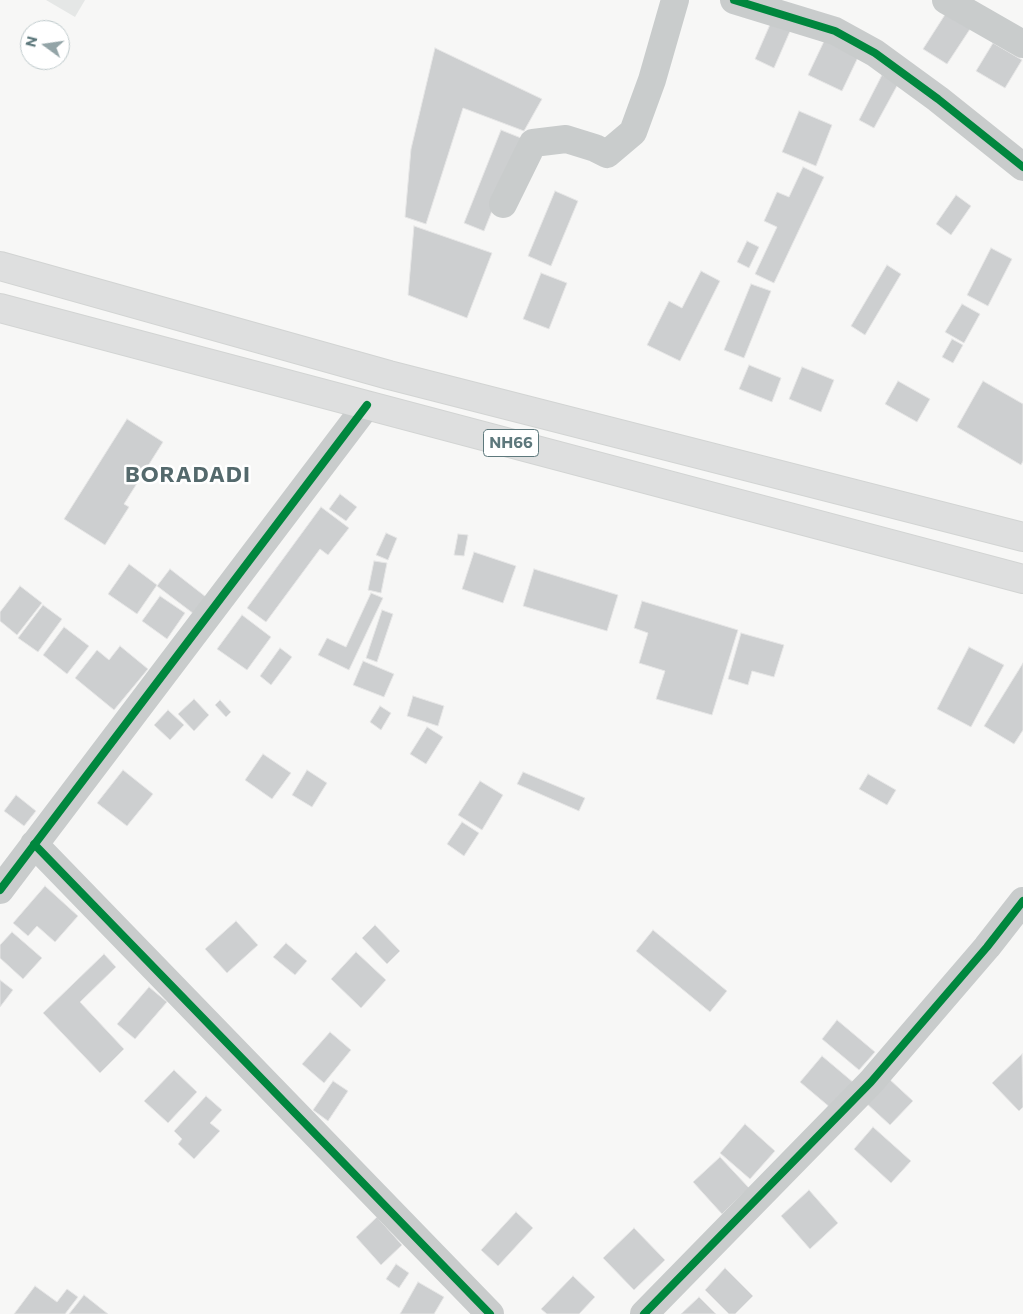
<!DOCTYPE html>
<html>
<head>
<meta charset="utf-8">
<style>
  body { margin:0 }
  #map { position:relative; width:1023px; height:1314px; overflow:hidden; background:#f7f7f6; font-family:Commissioner,sans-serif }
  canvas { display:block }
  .north { position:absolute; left:20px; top:20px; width:50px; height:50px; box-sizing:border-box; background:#fff; border:1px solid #bec9cb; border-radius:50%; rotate:284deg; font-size:14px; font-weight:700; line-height:20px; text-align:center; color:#5d787c }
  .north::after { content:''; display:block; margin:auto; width:18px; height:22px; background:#93a4a7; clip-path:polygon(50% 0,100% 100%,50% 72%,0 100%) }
</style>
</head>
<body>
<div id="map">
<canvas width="1023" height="1314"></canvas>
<div class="north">N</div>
</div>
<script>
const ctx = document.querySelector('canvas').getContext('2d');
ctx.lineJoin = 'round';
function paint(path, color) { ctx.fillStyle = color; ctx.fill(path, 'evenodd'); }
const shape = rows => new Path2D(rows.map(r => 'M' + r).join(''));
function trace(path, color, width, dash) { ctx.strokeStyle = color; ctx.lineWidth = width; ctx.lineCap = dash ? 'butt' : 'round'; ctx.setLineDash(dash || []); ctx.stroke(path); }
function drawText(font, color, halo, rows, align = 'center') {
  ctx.font = font + ' Commissioner,sans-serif'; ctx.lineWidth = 5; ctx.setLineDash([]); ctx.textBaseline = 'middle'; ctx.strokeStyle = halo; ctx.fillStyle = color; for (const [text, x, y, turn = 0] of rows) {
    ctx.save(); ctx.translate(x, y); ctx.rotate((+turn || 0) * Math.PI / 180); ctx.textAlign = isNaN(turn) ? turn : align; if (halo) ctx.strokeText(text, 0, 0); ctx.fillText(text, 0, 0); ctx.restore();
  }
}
paint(shape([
  [46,0,85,0,75,17]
]), '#e5e7e6');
const building = shape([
  [948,10,972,26,947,64,923,49,948,10],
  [772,20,791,29,774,68,755,59,772,20],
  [827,35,861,51,842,91,808,75,827,35],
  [993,43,1022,60,1005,88,976,71,993,43],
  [435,48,542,99,524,131,463,108,426,224,405,217,411,149,435,48],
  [882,75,898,84,874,128,859,120,882,75],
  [799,111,832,125,816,166,782,152,799,111],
  [501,130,521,138,484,231,464,223,501,130],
  [803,167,824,177,774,283,755,274,777,227,764,221,777,192,789,197,803,167],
  [555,191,578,201,551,266,528,256,555,191],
  [956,195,971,206,951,235,936,224,956,195],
  [414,226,492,253,467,318,408,295,414,226],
  [747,241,759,247,749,268,737,262,747,241],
  [991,248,1012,259,988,306,967,295,991,248],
  [887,265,901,274,865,335,851,326,887,265],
  [701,271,720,281,680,361,647,345,669,301,682,308,701,271],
  [541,273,567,283,549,329,523,319,541,273],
  [751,284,771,291,744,358,724,350,751,284],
  [962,304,980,314,964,343,945,332,962,304],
  [952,339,963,345,953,363,942,357,952,339],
  [749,365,781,378,772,402,739,389,749,365],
  [802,367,834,380,821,412,789,399,802,367],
  [898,381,930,399,917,422,885,404,898,381],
  [983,381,1023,404,1023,461,1021,465,957,427,983,381],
  [127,419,163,442,124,504,129,507,105,545,64,519,127,419],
  [340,494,357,507,346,521,329,509,340,494],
  [321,507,349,528,328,555,320,549,266,622,247,608,321,507],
  [386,533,397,538,388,560,376,555,386,533],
  [458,534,468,535,464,556,454,555,458,534],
  [474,552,516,566,503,603,462,589,474,552],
  [374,561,387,563,381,593,368,590,374,561],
  [129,564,157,585,137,614,108,594,129,564],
  [170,569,206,597,194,614,157,586,170,569],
  [534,569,618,595,607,631,523,606,534,569],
  [20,586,42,603,17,635,0,621,0,612,20,586],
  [371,593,383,598,349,670,318,655,327,638,346,647,371,593],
  [160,596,185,613,167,639,142,621,160,596],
  [642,601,738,630,712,715,656,699,665,671,639,663,648,633,634,628,642,601],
  [43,605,62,619,38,652,18,638,43,605],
  [382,610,393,614,377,662,366,658,382,610],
  [242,615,271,637,247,670,217,649,242,615],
  [64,627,89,646,67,674,43,655,64,627],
  [741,633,784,645,774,677,752,671,748,685,728,679,741,633],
  [120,646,148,669,114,710,75,678,97,650,109,660,120,646],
  [969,647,1004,665,971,727,937,709,969,647],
  [280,648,292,657,271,685,260,676,280,648],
  [363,661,394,674,384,697,353,685,363,661],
  [1023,663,1023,730,1014,744,984,726,1023,663],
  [413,696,444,706,438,726,407,716,413,696],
  [194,699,209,715,194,731,178,714,194,699],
  [220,700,231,712,226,717,215,705,220,700],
  [380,706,391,713,381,730,370,722,380,706],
  [168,710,184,725,170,740,154,725,168,710],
  [427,727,443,737,426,764,410,754,427,727],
  [263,754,291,773,272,799,245,780,263,754],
  [123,770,153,794,127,826,97,803,123,770],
  [307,770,327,783,312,807,292,795,307,770],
  [523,772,585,798,579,811,517,784,523,772],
  [868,774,896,790,887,805,859,789,868,774],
  [480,781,503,795,482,830,458,815,480,781],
  [16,795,36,811,24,826,4,811,16,795],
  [462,822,479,833,464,856,447,844,462,822],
  [45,886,78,916,55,942,37,926,28,936,13,923,45,886],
  [236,921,258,945,227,973,205,949,236,921],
  [375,925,400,951,387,964,362,938,375,925],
  [653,930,727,991,710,1012,636,951,653,930],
  [12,932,42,958,23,979,0,958,0,945,12,932],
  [286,943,307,961,295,975,273,957,286,943],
  [356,952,386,980,361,1008,331,979,356,952],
  [104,954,116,967,80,1002,124,1049,100,1073,43,1013,104,954],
  [0,980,13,990,0,1007,0,980],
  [149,987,167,1002,135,1039,117,1024,149,987],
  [837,1020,875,1052,859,1070,822,1039,837,1020],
  [330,1032,351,1050,324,1083,302,1064,330,1032],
  [1022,1054,1023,1107,1019,1111,992,1083,1022,1054],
  [822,1056,854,1083,832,1109,800,1082,822,1056],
  [174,1070,197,1092,168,1123,144,1101,174,1070],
  [887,1077,913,1101,890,1125,865,1102,887,1077],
  [333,1081,348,1091,328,1121,313,1110,333,1081],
  [206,1096,222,1110,210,1123,220,1131,194,1159,178,1144,182,1139,174,1131,206,1096],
  [745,1124,775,1151,750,1179,720,1153,745,1124],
  [873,1127,911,1161,891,1183,854,1149,873,1127],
  [720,1157,749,1188,722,1214,693,1182,720,1157],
  [809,1190,838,1223,810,1249,781,1216,809,1190],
  [516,1212,533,1228,498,1266,481,1250,516,1212],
  [377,1217,402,1245,381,1265,356,1237,377,1217],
  [634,1228,665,1260,634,1290,603,1258,634,1228],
  [396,1264,409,1273,399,1288,386,1279,396,1264],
  [725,1268,753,1296,735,1314,729,1314,705,1290,725,1268],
  [573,1276,595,1297,579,1314,547,1314,541,1309,573,1276],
  [418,1282,444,1297,434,1314,400,1314,418,1282],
  [35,1286,57,1302,67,1289,78,1297,65,1314,14,1314,35,1286],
  [84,1295,108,1314,69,1314,84,1295],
  [699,1297,716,1314,681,1314,699,1297]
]);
paint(building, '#cdcfd0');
trace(building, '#e6e6e6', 1);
const highway = shape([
  [0,266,389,375,1023,537],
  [0,308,1023,579]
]);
trace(highway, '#d2d4d3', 30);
trace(shape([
  [734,0,835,31,875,53,938,99,1023,167],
  [946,0,1023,44],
  [503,204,533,143,566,139,595,148,607,154,633,132,652,80,675,0],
  [34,844,490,1314],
  [0,890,367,405],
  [644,1314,871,1082,987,947,1023,901]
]), '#c9cccc', 28);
trace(highway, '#dedfdf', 28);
trace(shape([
  [734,0,835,31,875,53,938,99,1023,167],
  [34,844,490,1314],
  [0,890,367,405],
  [644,1314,871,1082,987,947,1023,901]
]), '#00873e', 8);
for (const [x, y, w] of [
  [511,443,55]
]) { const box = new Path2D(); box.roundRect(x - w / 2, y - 13.5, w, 27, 4); ctx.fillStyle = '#fff'; ctx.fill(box); trace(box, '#5d787c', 1); }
drawText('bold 16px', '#5d787c', null, [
  ["NH66",511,443]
]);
ctx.letterSpacing = '1px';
drawText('bold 22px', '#54696c', '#fff', [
  ["BORADADI",188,475]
]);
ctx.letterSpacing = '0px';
</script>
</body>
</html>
